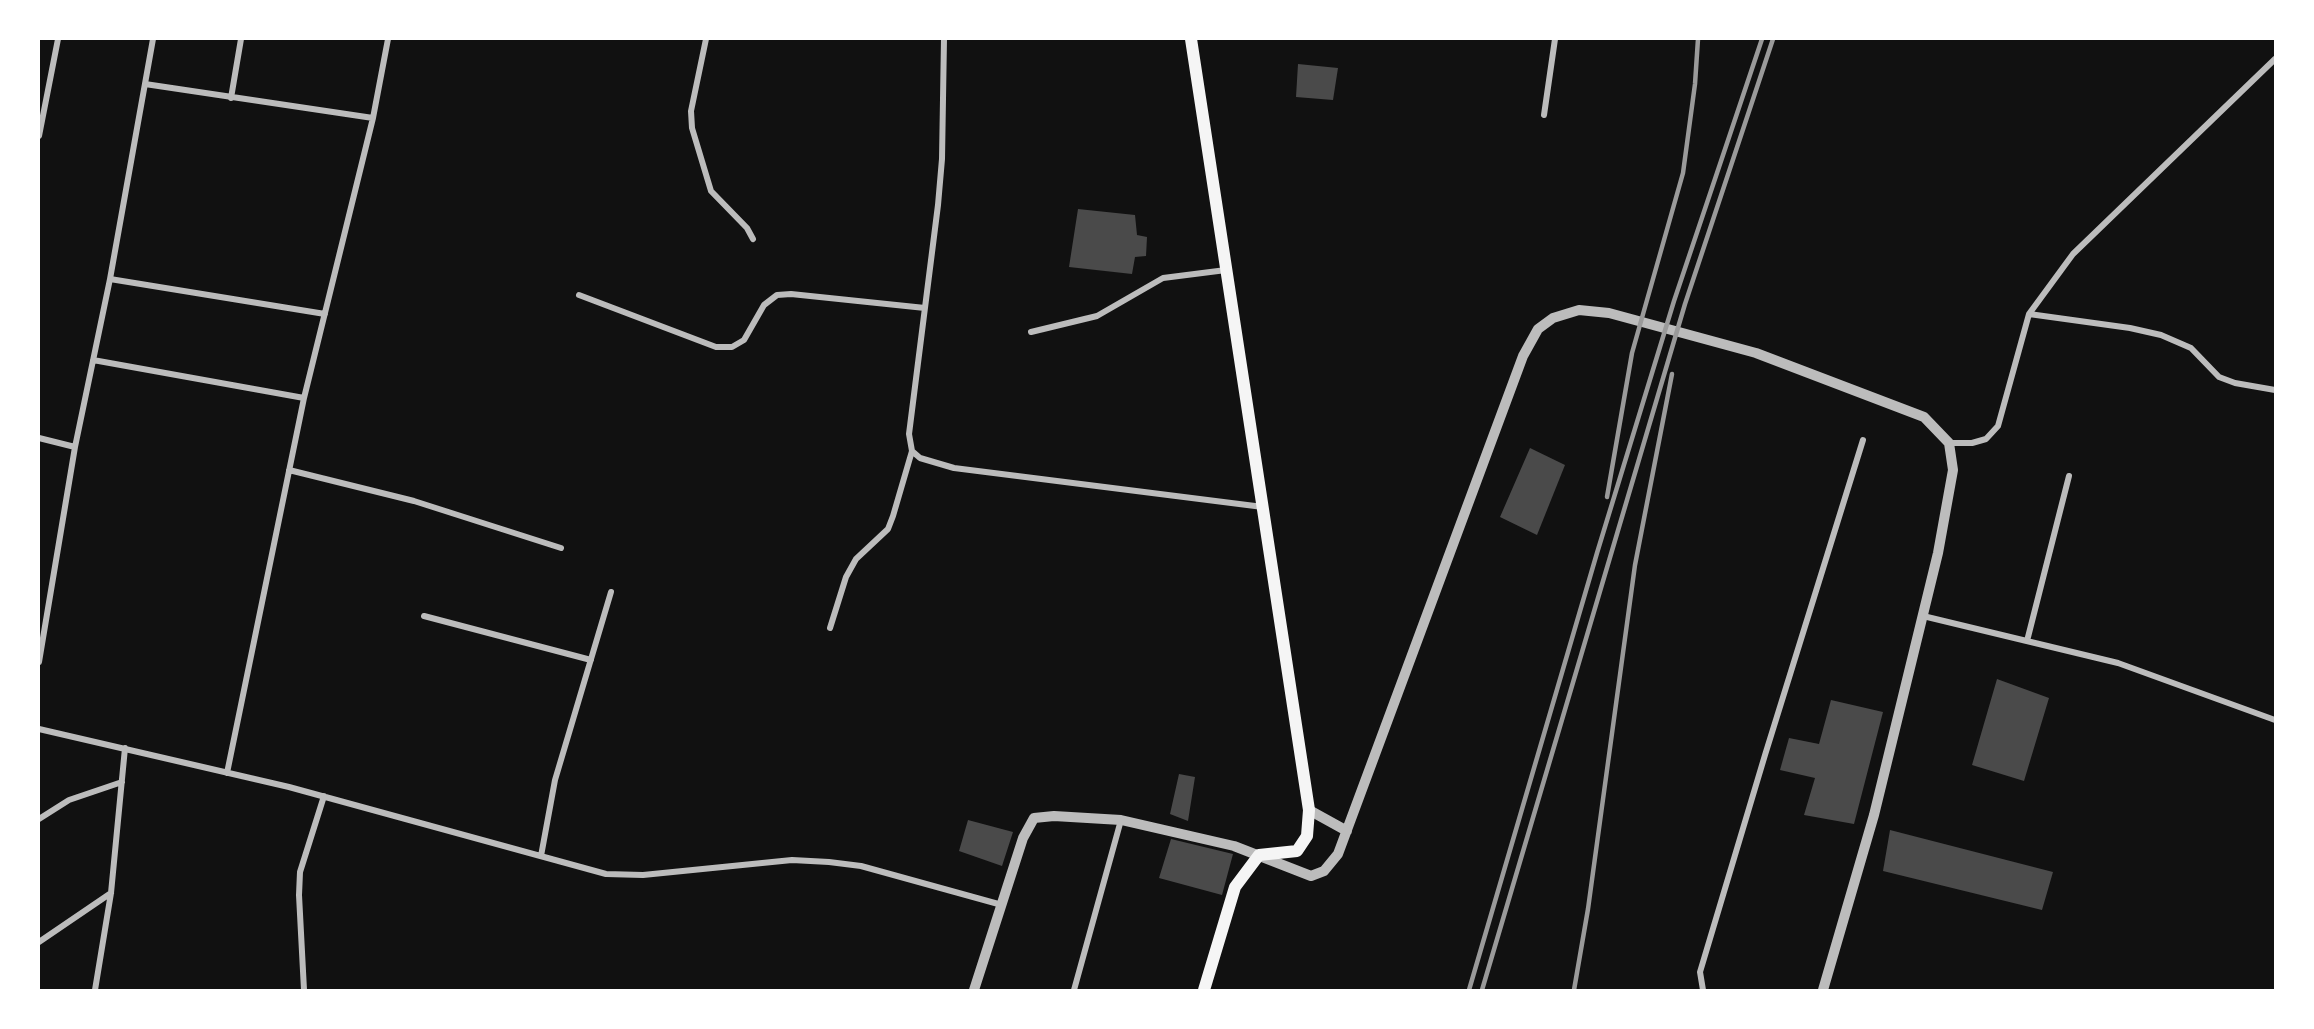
<!DOCTYPE html>
<html>
<head>
<meta charset="utf-8">
<style>
  body { margin:0 }
  #map { position:relative; width:2314px; height:1029px; overflow:hidden; background:#111; font-family:"DejaVu Sans",sans-serif }
  canvas { display:block }
  .frame { position:absolute; inset:0; border:40px solid #fff; pointer-events:none }
</style>
</head>
<body>
<div id="map">
<canvas width="2314" height="1029"></canvas>
<div class="frame"></div>
</div>
<script>
const ctx = document.querySelector('canvas').getContext('2d');
ctx.lineJoin = 'round';
function paint(path, color) { ctx.fillStyle = color; ctx.fill(path, 'evenodd'); }
const shape = rows => new Path2D(rows.map(r => 'M' + r).join(''));
function trace(path, color, width, dash) { ctx.strokeStyle = color; ctx.lineWidth = width; ctx.lineCap = dash ? 'butt' : 'round'; ctx.setLineDash(dash || []); ctx.stroke(path); }
paint(shape([
  [1298,64,1338,68,1333,100,1296,97],
  [1078,209,1135,215,1137,235,1147,237,1146,256,1135,257,1132,274,1069,267],
  [1530,448,1565,465,1537,535,1500,517],
  [1997,679,2049,698,2024,781,1972,765],
  [1831,700,1883,712,1854,824,1804,815,1815,778,1780,770,1789,738,1819,744],
  [1179,774,1195,777,1188,821,1170,814],
  [968,820,1013,832,1002,866,959,851],
  [1890,830,2053,872,2042,910,1883,871],
  [1171,839,1233,854,1222,895,1159,878]
]), '#4a4a4a');
trace(shape([
  [706,39,691,111,692,128,711,191,747,228,753,239],
  [944,39,942,159,938,205,909,434,912,451,920,458,954,468,1263,507],
  [145,84,373,118],
  [231,98,241,39],
  [1544,115,1555,39],
  [39,136,58,39],
  [110,279,325,314],
  [579,295,716,347,732,347,744,340,764,305,777,295,791,294,925,308],
  [2029,314,2130,328,2161,335,2191,348,2219,377,2235,383,2275,390],
  [1031,332,1097,316,1163,278,1226,270],
  [93,360,304,398],
  [39,438,75,447],
  [1949,443,1972,443,1986,439,1998,426,2029,314,2073,254,2275,59],
  [289,470,414,501,561,548],
  [424,616,591,660],
  [1923,616,2118,663,2275,720],
  [830,628,846,577,856,559,888,529,893,516,912,451],
  [2027,641,2069,476],
  [39,662,75,447,110,279,153,39],
  [39,729,289,787,606,874,643,875,792,860,829,862,861,866,1002,905],
  [227,773,304,398,373,118,388,39],
  [39,819,69,800,122,782],
  [541,856,555,780,611,592],
  [39,942,111,893],
  [95,990,111,893,125,748],
  [304,990,299,895,300,872,324,796],
  [1074,990,1121,820],
  [1703,990,1700,972,1765,755,1863,440]
]), '#bcbcbc', 6);
trace(shape([
  [1309,810,1347,831],
  [974,990,1023,838,1034,818,1054,816,1121,820,1234,846,1311,876,1324,871,1338,854,1523,356,1538,329,1553,318,1579,310,1609,313,1756,353,1924,417,1949,443,1953,470,1938,553,1874,815,1823,990]
]), '#bcbcbc', 10);
trace(shape([
  [1191,39,1309,810,1307,836,1297,851,1259,855,1235,887,1204,990]
]), '#f5f5f5', 12);
trace(shape([
  [1607,497,1632,353,1683,173,1695,84,1698,39],
  [1469,990,1597,553,1674,301,1762,39],
  [1482,990,1685,304,1773,39],
  [1574,990,1588,909,1635,565,1672,374]
]), '#9a9a9a', 4.5);
</script>
</body>
</html>
